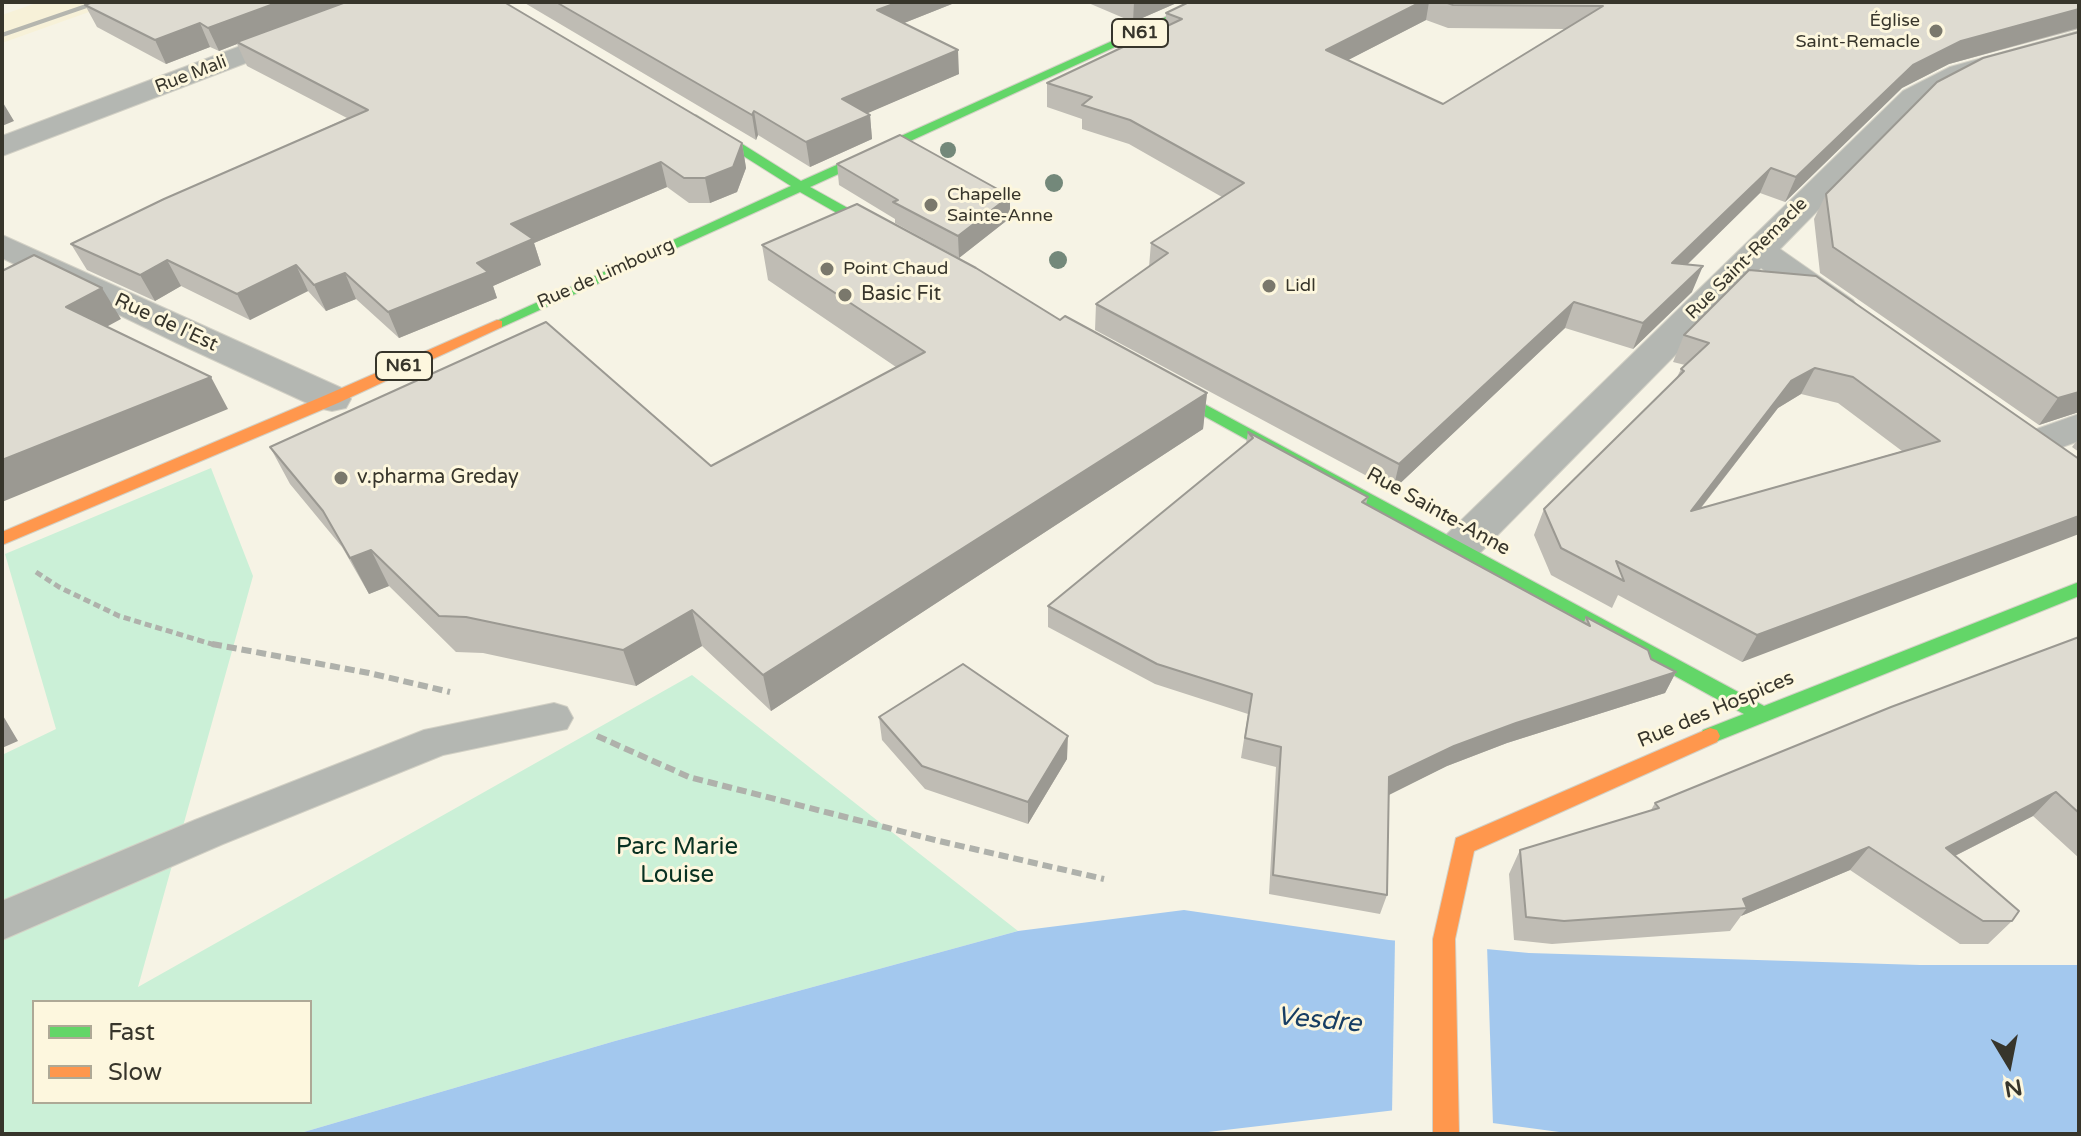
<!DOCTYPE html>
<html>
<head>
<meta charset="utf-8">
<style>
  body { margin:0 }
  #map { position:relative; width:2081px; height:1136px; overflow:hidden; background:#f6f3e5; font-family:"Varela Round",sans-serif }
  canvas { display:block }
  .frame { position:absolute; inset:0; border:4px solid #37352b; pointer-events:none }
  .legend { position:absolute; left:32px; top:1000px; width:280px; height:104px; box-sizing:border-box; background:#fdf7de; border:2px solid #aea996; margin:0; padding:10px 14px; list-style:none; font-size:24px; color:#37352b }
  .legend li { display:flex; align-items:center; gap:16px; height:40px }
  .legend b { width:40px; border:2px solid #aea996 }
  .north { position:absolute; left:1969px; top:1024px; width:80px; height:80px; -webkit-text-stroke:6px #fdf7de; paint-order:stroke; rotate:170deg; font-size:22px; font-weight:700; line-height:32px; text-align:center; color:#37352b }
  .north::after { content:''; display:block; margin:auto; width:28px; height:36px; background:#37352b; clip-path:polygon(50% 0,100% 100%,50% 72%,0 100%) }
</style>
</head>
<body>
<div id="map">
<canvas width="2081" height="1136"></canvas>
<div class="frame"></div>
<ul class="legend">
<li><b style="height:10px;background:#63d668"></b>Fast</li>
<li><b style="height:10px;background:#ff974d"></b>Slow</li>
</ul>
<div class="north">N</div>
</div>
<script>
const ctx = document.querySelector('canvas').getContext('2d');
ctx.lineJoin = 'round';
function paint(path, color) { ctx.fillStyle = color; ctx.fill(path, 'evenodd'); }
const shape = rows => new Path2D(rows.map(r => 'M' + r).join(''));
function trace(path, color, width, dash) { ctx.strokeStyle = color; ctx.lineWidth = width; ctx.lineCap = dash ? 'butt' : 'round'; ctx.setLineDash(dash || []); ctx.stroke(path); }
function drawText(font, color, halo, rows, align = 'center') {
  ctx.font = font + ' "Varela Round",sans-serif'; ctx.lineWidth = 6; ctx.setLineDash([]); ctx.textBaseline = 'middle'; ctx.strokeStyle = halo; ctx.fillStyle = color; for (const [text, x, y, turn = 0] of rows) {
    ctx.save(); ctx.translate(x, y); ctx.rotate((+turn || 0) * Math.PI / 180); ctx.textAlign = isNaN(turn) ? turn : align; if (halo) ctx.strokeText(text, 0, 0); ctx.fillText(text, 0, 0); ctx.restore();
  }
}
paint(shape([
  [39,2,117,2,2,43,2,15]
]), '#f7f1d8');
paint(shape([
  [211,468,253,576,138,987,692,675,1018,931,615,1041,297,1134,2,1134,2,755,56,729,5,554],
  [34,1002,310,1002,310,1102,34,1102]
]), '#cbf0d7');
paint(shape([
  [1184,910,1389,940,1529,953,1920,965,2079,965,2079,1134,1574,1134,1396,1110,1191,1134,297,1134,615,1041,1018,931]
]), '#a3c8ee');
paint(shape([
  [1426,939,1487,945,1493,1125,1392,1114,1395,940]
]), '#f6f3e5');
const lane = shape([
  [554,703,567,707,573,718,567,729,443,755,223,844,2,940,2,901,195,820,424,730,554,703]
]);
const street = shape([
  [357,2,394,2,390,8,2,156,2,136,357,2],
  [2079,31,2079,48,1970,79,1923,103,1780,249,1853,300,1858,308,1853,316,1840,319,1827,316,1761,268,1473,560,1458,564,1443,560,1436,549,1443,538,1903,91,1950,67,2079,31],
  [2,235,346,390,351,399,346,408,332,411,318,408,177,343,2,258,2,235],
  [2079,414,2079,441,2034,457,2020,453,2014,444,2020,435,2079,414]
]);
const fast = shape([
  [1199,2,1213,2,810,187,898,236,898,242,888,242,800,192,502,327,497,328,490,324,791,186,688,121,688,115,696,115,801,181,1199,2],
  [1154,377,1764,706,2079,582,2079,596,1710,744,1703,742,1700,736,1703,730,1744,714,1148,385,1146,382,1148,379,1154,377]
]);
const slow = shape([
  [497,320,502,321,502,327,338,403,2,545,2,532,326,395,497,320],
  [1710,728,1717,730,1720,736,1717,742,1474,851,1455,939,1459,1134,1433,1134,1433,939,1456,838,1710,728]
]);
trace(lane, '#d2d0c5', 2);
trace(street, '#d2d0c5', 2);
trace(fast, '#d2d0c5', 2);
trace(slow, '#d2d0c5', 2);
trace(shape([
  [36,572,59,587,119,616,218,646]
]), '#afb1ab', 5, [7, 4]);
trace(shape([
  [212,644,369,673,450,692],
  [597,736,689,777,939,841,1104,879]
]), '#afb1ab', 6, [10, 5]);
paint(lane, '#b4b7b2');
paint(street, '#b4b7b2');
paint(fast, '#63d668');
paint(slow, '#ff974d');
trace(shape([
  [2,35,98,2]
]), '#b5b6af', 4);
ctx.fillStyle = '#73887a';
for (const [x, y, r] of [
  [948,150,8],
  [1054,183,9],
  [1058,260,9]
]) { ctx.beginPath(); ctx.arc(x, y, r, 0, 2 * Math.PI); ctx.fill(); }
paint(shape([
  [504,2,742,143,746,168,737,192,710,203,689,203,667,187,534,243,541,265,493,286,497,298,399,338,356,299,326,311,308,291,250,320,181,286,155,301,87,270,71,244,347,118,247,66,237,44,219,51,210,47,166,64,97,27,85,5],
  [523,2,957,2,904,23,959,74,867,113,870,115,872,139,810,167,758,135,756,140],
  [1086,2,1179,2,1133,22],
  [1189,2,2079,2,2079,29,1949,64,1902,88,1785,202,1760,193,1687,265,1692,292,1633,349,1565,328,1393,490,1095,330,1096,304,1149,267,1151,243,1222,197,1129,144,1082,129,1082,119,1047,107,1047,83,1165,27,1166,13],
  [1426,20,1448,28,1566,29,1443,104,1348,60],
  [2079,32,2079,412,2039,425,1820,273,1814,219,1826,194],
  [837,164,1010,196,1010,218,959,258,895,223,895,219,839,185],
  [762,245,1060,320,1207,393,1203,429,771,711,702,646,636,686,483,653,456,652,389,586,369,594,342,547,290,484,270,447,711,466,896,367,768,280],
  [1749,270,2079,459,1742,662,1618,595,1612,608,1551,575,1534,535,1544,509,1676,379,1681,369,1685,365,1673,362,1684,335],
  [1801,394,1838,403,1902,451,1701,508,1778,408],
  [1248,432,1368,497,1366,504,1584,622,1586,617,1651,659,1676,672,1665,693,1507,743,1447,766,1389,794,1387,895,1380,914,1269,894,1276,767,1241,758,1248,714,1155,684,1048,627,1048,606,1246,444],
  [2079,438,2079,452,2072,447],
  [2079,637,2079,858,2033,816,1955,856,2012,921,1988,944,1960,944,1850,870,1741,916,1730,931,1552,944,1514,940,1509,874,1520,850,1651,810,1655,803],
  [879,717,1067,759,1028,824,925,789,882,740]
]), '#bfbcb4');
paint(shape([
  [279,2,349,2,237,42,237,44,219,51,208,28],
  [899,2,957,2,879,33,877,10],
  [1134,2,1179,2,1133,22],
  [1421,2,1429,2,1426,20,1323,73,1326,50],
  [2079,9,2078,28,1949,64,1902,88,1785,202,1796,177,1913,65,1961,41],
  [200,23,210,47,166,64,155,40],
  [958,50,959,74,845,123,842,99],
  [2,101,14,121,2,126],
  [754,111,758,135,756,140,752,115],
  [870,115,872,139,810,167,806,142],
  [742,143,746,168,737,192,710,203,705,178],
  [661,162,667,187,534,243,541,265,493,286,497,298,399,338,388,312,477,263,511,224],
  [1771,168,1760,193,1662,289,1672,263],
  [1010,196,1010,218,959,258,958,236],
  [167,260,181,286,155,301,140,275],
  [296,265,308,291,250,320,237,294],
  [1703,266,1692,292,1633,349,1643,323],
  [345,273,356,299,326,311,314,285],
  [102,288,121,319,86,338,66,307],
  [1574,302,1565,328,1393,490,1399,464],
  [1815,368,1801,394,1778,408,1678,537,1691,511,1791,381],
  [211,377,228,409,2,502,2,460],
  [2079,392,2079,412,2039,425,2058,398],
  [1207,393,1203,429,771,711,763,675],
  [2079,516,2079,534,1742,662,1757,635],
  [371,550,389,586,369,594,350,558],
  [692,610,702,646,636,686,623,650],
  [1676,672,1665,693,1507,743,1447,766,1383,798,1389,777,1454,746,1516,723],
  [2,714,18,741,2,748],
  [1068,736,1067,759,1028,824,1028,802],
  [2056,792,2033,816,1925,871,1946,848],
  [1869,847,1850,870,1741,916,1747,908,1743,899]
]), '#9b9992');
const building = shape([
  [93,2,279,2,208,28,200,23,155,40,85,5,93,2],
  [346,2,504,2,742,143,733,167,705,178,684,178,661,162,511,224,533,239,477,263,488,272,388,312,345,273,314,285,296,265,237,294,167,260,140,275,71,244,164,199,368,110,237,42,346,2],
  [556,2,899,2,877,10,958,50,842,99,870,115,806,142,754,111,752,115,556,2],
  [1189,2,1421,2,1326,50,1443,104,1603,6,1453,5,1445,2,2079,2,2079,9,1961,41,1913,65,1796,177,1771,168,1672,263,1703,266,1643,323,1574,302,1399,464,1096,304,1168,253,1151,243,1244,183,1130,120,1082,105,1092,97,1047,83,1182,19,1166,13,1189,2],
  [2079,32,2079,392,2058,398,1833,247,1826,194,1937,82,1983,58,2079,32],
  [900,135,1010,196,958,236,893,202,898,200,837,164,900,135],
  [857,204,976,268,1060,320,1065,316,1207,393,763,675,692,610,623,650,466,617,439,616,371,550,350,558,323,511,270,447,546,322,711,466,925,352,762,245,857,204],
  [34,255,102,288,66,307,211,377,2,460,2,271,34,255],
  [1749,270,1816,276,2079,459,2079,516,1757,635,1616,561,1624,581,1561,548,1544,509,1684,371,1681,369,1709,343,1684,335,1749,270],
  [1815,368,1853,377,1940,441,1691,511,1791,381,1815,368],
  [1248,432,1368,497,1362,502,1590,626,1586,617,1648,650,1651,659,1676,672,1516,723,1454,746,1389,777,1387,895,1273,875,1281,747,1245,738,1252,694,1157,664,1048,606,1253,438,1248,432],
  [2079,637,2079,813,2056,792,1946,848,2019,911,2012,921,1983,921,1869,847,1743,899,1747,908,1564,921,1526,917,1520,850,1659,808,1655,803,1891,707,2079,637],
  [963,664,1068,736,1028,802,922,766,879,717,963,664]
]);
paint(building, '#dedbd1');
trace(building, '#9b9992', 2);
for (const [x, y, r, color] of [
  [1936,31,8,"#7a786c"],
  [931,205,8,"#7a786c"],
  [827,269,8,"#7a786c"],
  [1269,286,8,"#7a786c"],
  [845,295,8,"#7a786c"],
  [341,478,8,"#7a786c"]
]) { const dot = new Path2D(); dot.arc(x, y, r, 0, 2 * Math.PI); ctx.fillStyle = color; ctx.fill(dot); trace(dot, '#fdf7de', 3); }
drawText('18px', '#37352b', '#fdf7de', [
  ["Église",1920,21,"right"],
  ["Saint-Remacle",1920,42,"right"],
  ["Chapelle",947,195],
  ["Sainte-Anne",947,216],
  ["Point Chaud",843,269],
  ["Lidl",1285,286]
], 'left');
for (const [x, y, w] of [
  [1140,33,56],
  [404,366,56]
]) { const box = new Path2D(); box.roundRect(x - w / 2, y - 14, w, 28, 6); ctx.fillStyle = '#fdf7de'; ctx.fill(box); trace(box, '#37352b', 2); }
drawText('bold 18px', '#37352b', null, [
  ["N61",1140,33],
  ["N61",404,366]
]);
drawText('18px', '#37352b', '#fdf7de', [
  ["Rue Mali",191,75,-21],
  ["Rue Saint-Remacle",1747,259,-45],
  ["Rue de Limbourg",606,274,-24]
]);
drawText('20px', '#37352b', '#fdf7de', [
  ["Basic Fit",861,295],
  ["v.pharma Greday",357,478]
], 'left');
drawText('20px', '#37352b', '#fdf7de', [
  ["Rue de l'Est",166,323,25],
  ["Rue Sainte-Anne",1438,512,29],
  ["Rue des Hospices",1716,710,-23]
]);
drawText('24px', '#083122', '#fdf7de', [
  ["Parc Marie",677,848],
  ["Louise",677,876]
]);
drawText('italic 26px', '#173e64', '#fdf7de', [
  ["Vesdre",1319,1021,5]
]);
</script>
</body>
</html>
